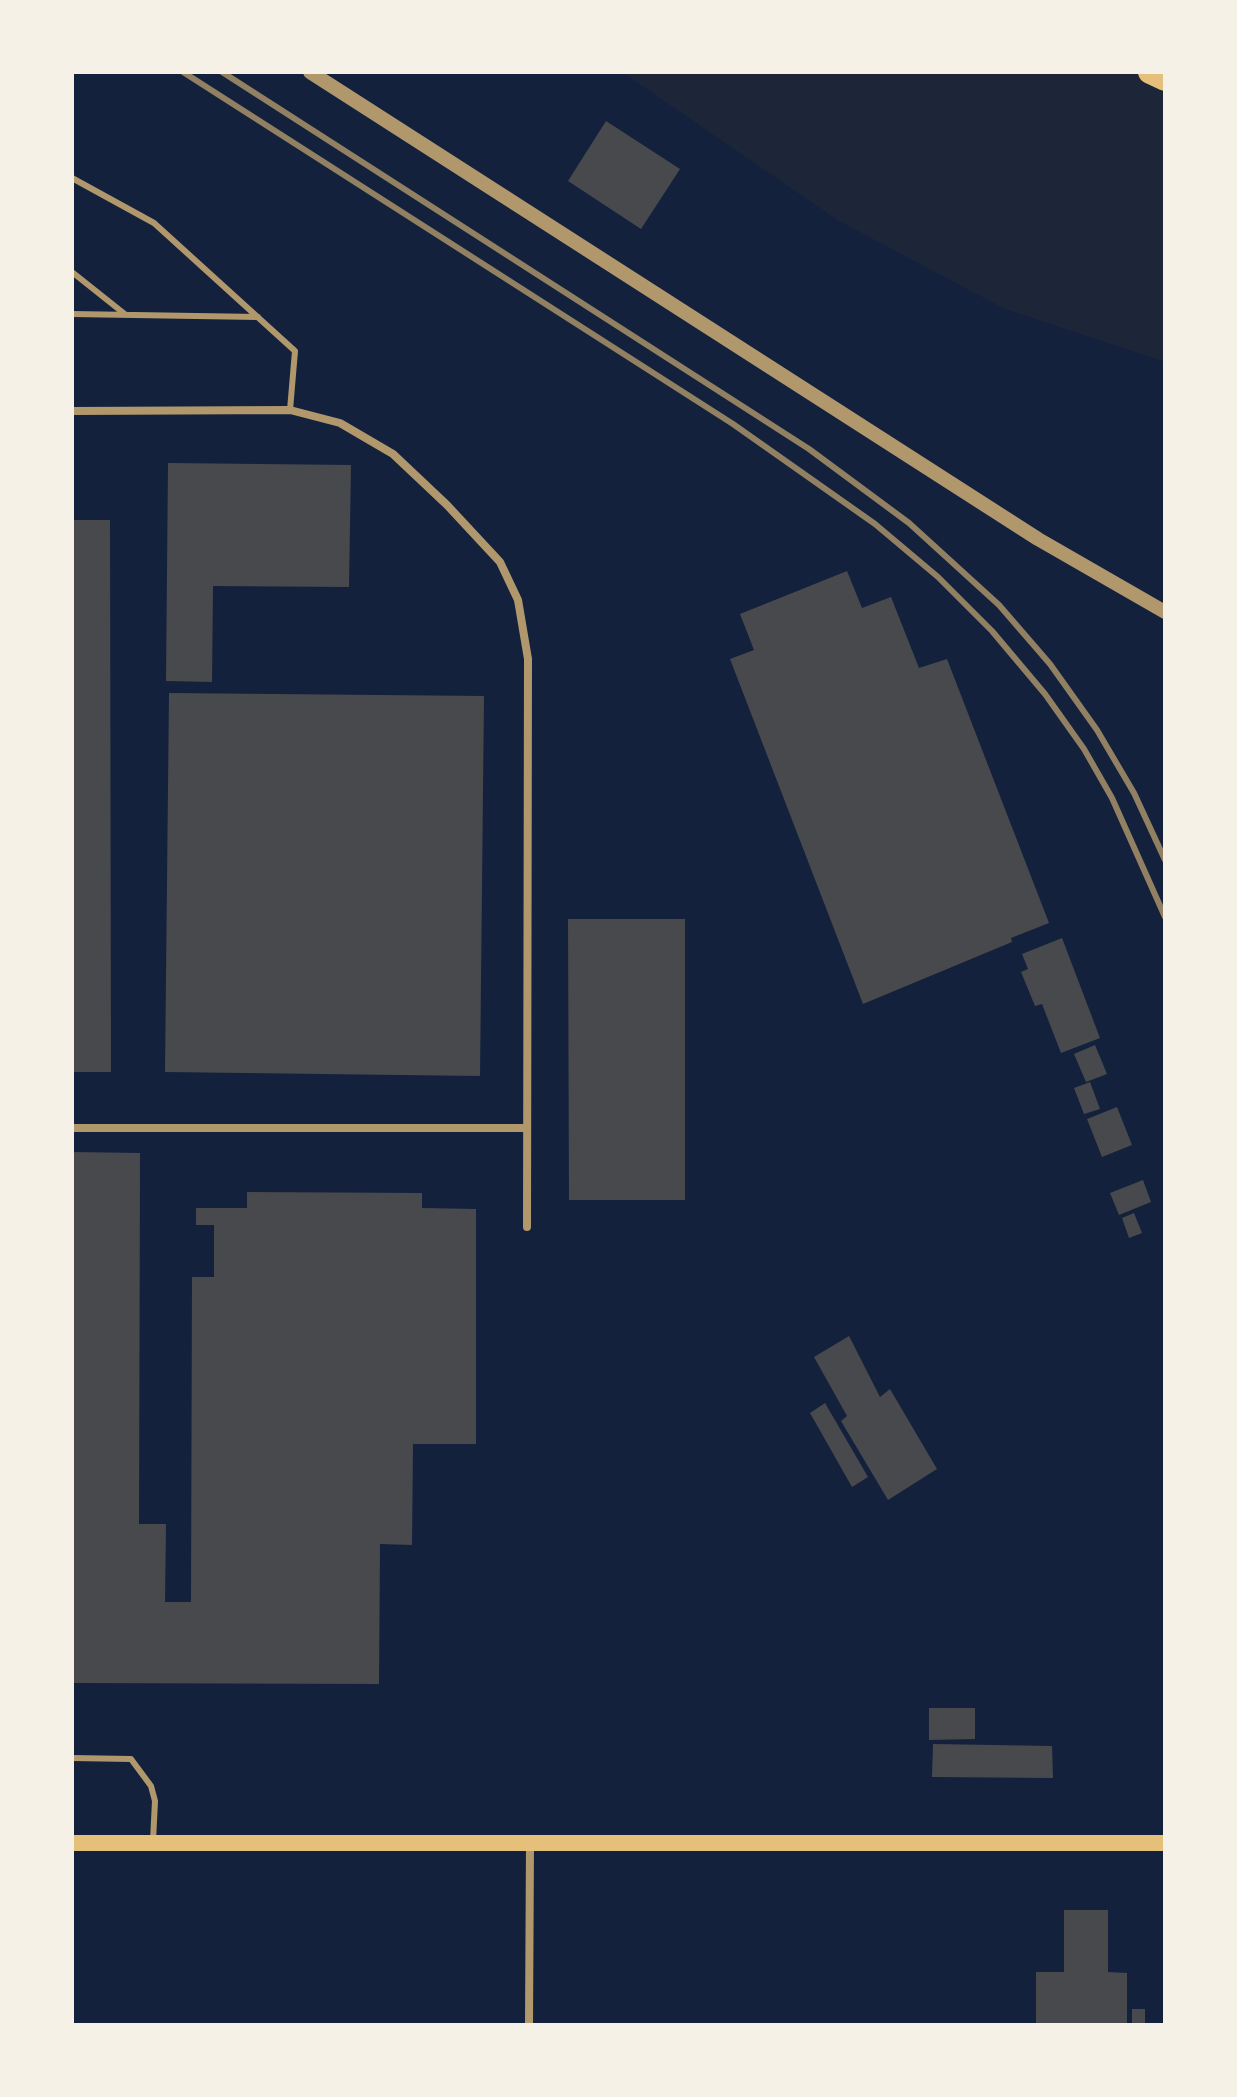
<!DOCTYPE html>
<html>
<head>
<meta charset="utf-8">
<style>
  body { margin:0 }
  #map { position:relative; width:1237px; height:2097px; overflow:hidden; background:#14213d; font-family:"Golos Text",sans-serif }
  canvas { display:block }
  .frame { position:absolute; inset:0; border:74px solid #f6f1e7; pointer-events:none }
</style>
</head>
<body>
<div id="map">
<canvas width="1237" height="2097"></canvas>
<div class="frame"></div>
</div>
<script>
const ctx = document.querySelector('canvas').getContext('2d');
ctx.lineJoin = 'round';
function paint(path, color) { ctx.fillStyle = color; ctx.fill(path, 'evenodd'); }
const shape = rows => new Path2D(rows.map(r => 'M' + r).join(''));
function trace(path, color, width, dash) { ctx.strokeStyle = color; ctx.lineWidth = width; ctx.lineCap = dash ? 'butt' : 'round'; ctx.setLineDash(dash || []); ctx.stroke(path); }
paint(shape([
  [622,72,1165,72,1165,362,1005,309,839,221]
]), '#1d2539');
paint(shape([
  [606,121,680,169,641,229,568,181],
  [168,463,351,465,349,587,213,586,212,682,166,681],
  [72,520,110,520,111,1072,72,1072],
  [847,571,862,608,891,597,919,668,947,659,1049,923,1011,938,1012,942,863,1004,730,659,754,650,740,614],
  [169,693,484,696,480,1076,165,1072],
  [568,919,685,919,685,1200,569,1200],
  [1062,938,1100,1038,1061,1053,1042,1004,1035,1006,1021,972,1028,969,1022,954],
  [1095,1045,1107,1074,1086,1082,1074,1054],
  [1090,1082,1100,1109,1084,1114,1074,1088],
  [1117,1107,1132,1145,1102,1157,1087,1119],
  [72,1152,140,1153,139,1524,166,1524,165,1602,191,1602,192,1277,214,1277,214,1225,196,1225,196,1208,247,1208,247,1192,422,1193,422,1208,476,1209,476,1444,413,1444,412,1545,380,1544,379,1684,72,1683],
  [1143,1180,1151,1202,1119,1215,1110,1193],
  [1134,1213,1142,1233,1129,1238,1122,1218],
  [849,1336,880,1397,890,1389,937,1469,888,1500,841,1421,847,1416,814,1357],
  [825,1403,868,1477,852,1487,810,1413],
  [929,1708,975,1708,975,1739,929,1740],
  [933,1744,1052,1746,1053,1778,932,1777],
  [1064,1910,1108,1910,1108,1972,1127,1973,1127,2025,1036,2025,1036,1972,1064,1972],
  [1132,2009,1145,2009,1145,2025,1132,2025]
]), '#48494c');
trace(shape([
  [72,178,154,223,295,351,290,410],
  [72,272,126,315],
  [72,314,258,317],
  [72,1758,131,1759,151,1786,155,1801,153,1841]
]), '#b1986c', 6);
trace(shape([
  [72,411,290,410,340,423,393,454,447,505,500,562,518,600,528,659,527,1227],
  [72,1128,526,1128],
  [529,2025,530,1844]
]), '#b1986c', 8);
trace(shape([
  [310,72,1038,539,1165,612]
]), '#b1986c', 14);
trace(shape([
  [72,1843,1165,1843]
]), '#e5c07b', 16);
trace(shape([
  [1150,72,1165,79]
]), '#e5c07b', 24);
trace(shape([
  [183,72,733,424,875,524,938,577,992,631,1045,694,1084,749,1112,798,1165,917],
  [222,72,809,449,909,523,999,605,1050,664,1097,730,1134,793,1165,860]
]), '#918062', 6);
</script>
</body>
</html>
